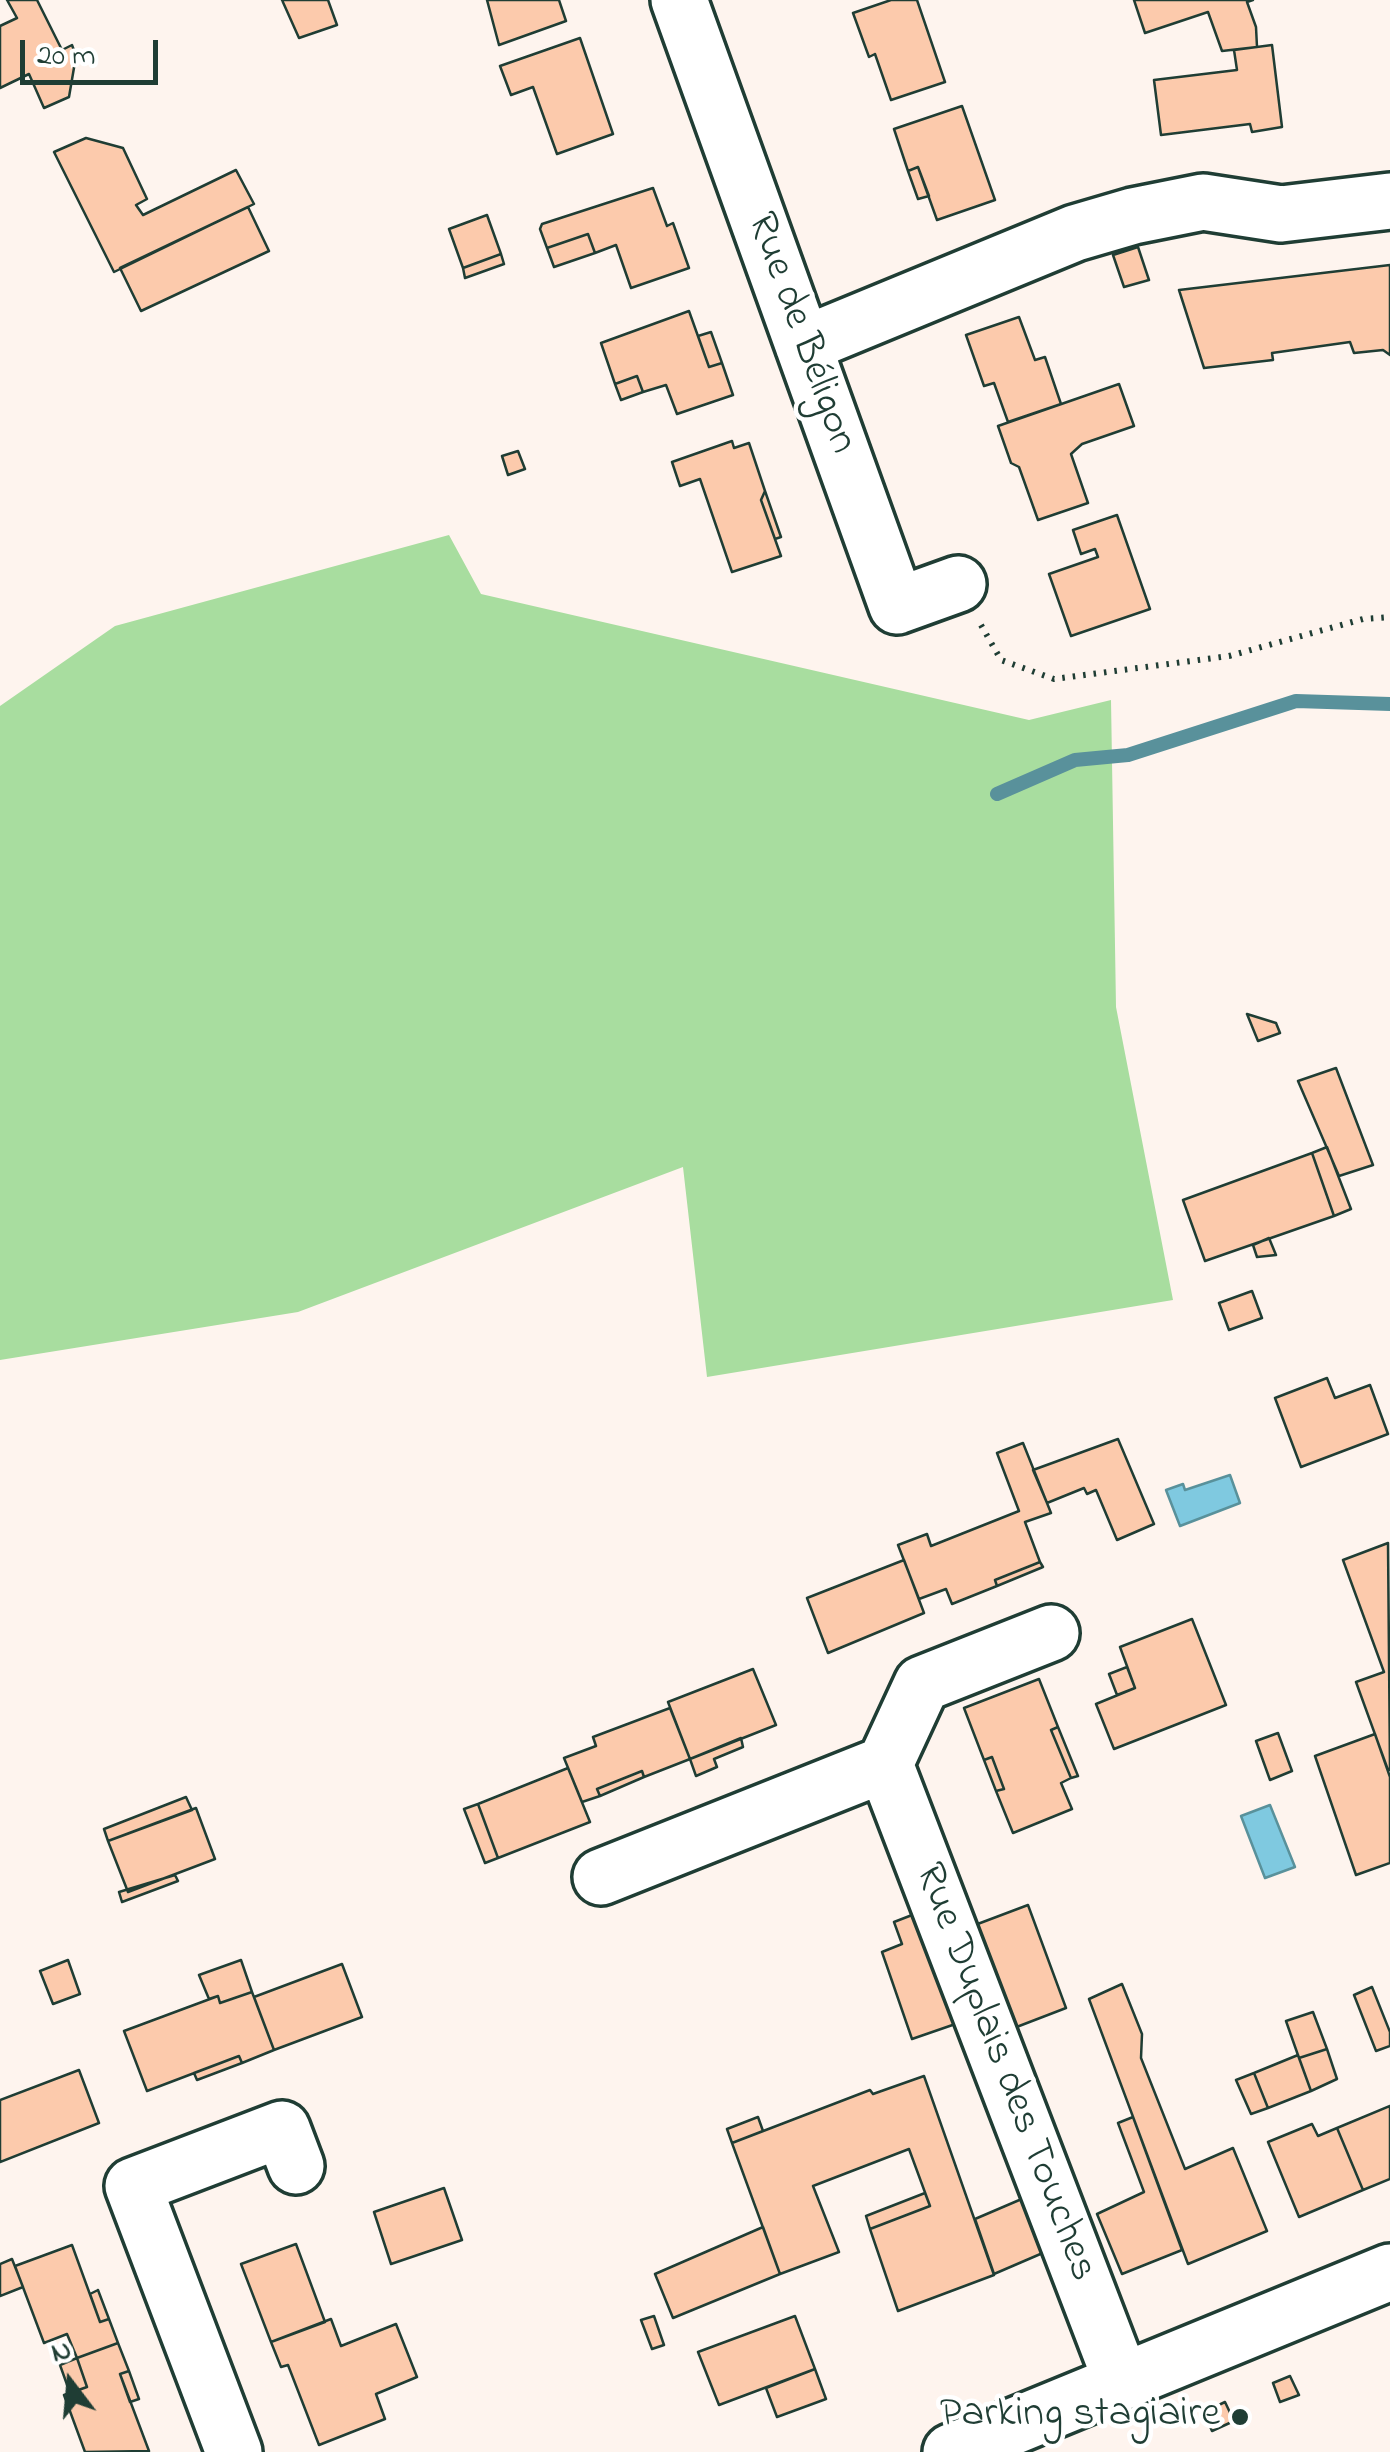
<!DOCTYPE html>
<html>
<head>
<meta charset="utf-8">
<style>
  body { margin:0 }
  #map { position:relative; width:1390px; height:2452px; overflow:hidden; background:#fef4ee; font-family:"Indie Flower",sans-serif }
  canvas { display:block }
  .north { position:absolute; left:20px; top:2332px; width:100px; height:100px; -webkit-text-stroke:8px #fff; paint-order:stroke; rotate:344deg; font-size:28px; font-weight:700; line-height:40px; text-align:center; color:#1f3d34 }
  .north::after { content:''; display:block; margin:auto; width:35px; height:45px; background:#1f3d34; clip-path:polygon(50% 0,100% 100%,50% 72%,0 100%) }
  .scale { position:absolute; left:20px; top:40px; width:138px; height:45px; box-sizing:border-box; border:5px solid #1f3d34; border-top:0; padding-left:12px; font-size:30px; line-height:35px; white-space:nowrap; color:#1f3d34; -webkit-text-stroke:8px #fff; paint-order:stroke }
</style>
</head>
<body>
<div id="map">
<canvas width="1390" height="2452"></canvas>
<div class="north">N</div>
<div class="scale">20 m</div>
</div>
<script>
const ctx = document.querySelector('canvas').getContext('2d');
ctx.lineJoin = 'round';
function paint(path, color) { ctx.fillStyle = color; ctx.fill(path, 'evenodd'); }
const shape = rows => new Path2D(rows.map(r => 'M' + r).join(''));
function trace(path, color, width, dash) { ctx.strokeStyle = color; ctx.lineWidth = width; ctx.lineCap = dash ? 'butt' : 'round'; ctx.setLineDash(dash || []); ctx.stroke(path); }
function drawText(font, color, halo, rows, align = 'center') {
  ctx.font = font + ' "Indie Flower",sans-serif'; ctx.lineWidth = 9; ctx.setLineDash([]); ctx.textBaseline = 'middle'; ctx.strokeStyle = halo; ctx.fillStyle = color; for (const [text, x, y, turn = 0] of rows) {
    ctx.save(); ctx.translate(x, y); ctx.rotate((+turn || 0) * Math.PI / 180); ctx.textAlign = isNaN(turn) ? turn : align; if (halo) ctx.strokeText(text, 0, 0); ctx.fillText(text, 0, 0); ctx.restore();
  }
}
paint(shape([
  [449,535,481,594,1029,720,1111,700,1116,1007,1173,1300,707,1377,683,1167,298,1312,0,1360,0,706,115,626]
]), '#a8dd9f');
const water = shape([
  [1230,1475,1240,1503,1180,1526,1166,1490,1183,1484,1185,1490,1230,1475],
  [1270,1805,1295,1867,1265,1878,1241,1816,1270,1805]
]);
paint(water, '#7fc9e0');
trace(water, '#59919b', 2.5);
trace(shape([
  [997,794,1075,760,1128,755,1296,701,1390,704]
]), '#59919b', 14);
const building = shape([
  [7,0,37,0,62,50,72,45,76,56,69,97,44,108,29,74,0,88,0,26,17,18,7,0],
  [282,0,328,0,337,25,299,38,282,0],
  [487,0,559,0,566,21,499,45,487,0],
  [891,0,917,0,945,82,891,100,875,54,869,57,853,13,891,0],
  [1134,0,1253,0,1247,2,1256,27,1257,47,1222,51,1208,12,1145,33,1134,0],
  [580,38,613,134,557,154,533,87,511,95,500,66,580,38],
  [1272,45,1282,127,1252,132,1250,124,1161,135,1154,80,1237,70,1234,50,1272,45],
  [962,106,995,200,937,220,918,167,908,171,894,129,962,106],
  [86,138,123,148,147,199,136,205,143,215,236,170,254,204,114,272,54,152,86,138],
  [918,167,929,196,918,199,908,171,918,167],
  [653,188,667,226,673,223,689,268,631,288,616,245,595,253,588,234,547,248,540,229,542,224,653,188],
  [248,207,269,251,141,311,120,268,248,207],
  [487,215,501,254,463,268,449,229,487,215],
  [588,234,595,253,554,267,547,248,588,234],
  [1138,247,1149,280,1124,287,1113,255,1138,247],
  [501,254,504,264,465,278,463,268,501,254],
  [1390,265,1390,355,1383,350,1354,353,1350,342,1272,353,1273,360,1204,368,1179,290,1390,265],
  [689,311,709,367,722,363,733,395,677,414,666,385,643,392,637,376,615,384,601,343,689,311],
  [1019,317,1035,360,1045,357,1061,404,1008,422,994,383,984,386,966,335,1019,317],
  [711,332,722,363,709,367,698,336,711,332],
  [637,376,643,392,621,400,615,384,637,376],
  [1119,384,1134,426,1082,444,1071,454,1088,503,1038,520,1019,467,1011,463,998,426,1119,384],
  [732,441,734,448,749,443,765,491,761,500,781,556,732,572,700,479,680,486,672,462,732,441],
  [518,451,525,469,508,475,502,456,518,451],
  [765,491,781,537,775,539,761,500,765,491],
  [1117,515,1150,609,1071,636,1049,574,1098,557,1095,549,1081,554,1073,530,1117,515],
  [1247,1014,1276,1023,1280,1033,1258,1041,1247,1014],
  [1336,1068,1373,1165,1339,1176,1298,1081,1336,1068],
  [1327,1147,1351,1209,1334,1216,1312,1153,1327,1147],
  [1312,1153,1334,1216,1205,1261,1183,1200,1312,1153],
  [1269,1238,1276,1255,1257,1257,1253,1245,1269,1238],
  [1252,1291,1262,1318,1229,1330,1219,1303,1252,1291],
  [1327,1378,1335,1398,1370,1385,1388,1434,1301,1467,1275,1398,1327,1378],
  [1118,1439,1154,1524,1117,1540,1096,1490,1087,1494,1084,1488,1047,1503,1033,1470,1118,1439],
  [1023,1443,1051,1513,1025,1522,1040,1562,995,1580,997,1586,952,1604,946,1589,919,1599,898,1545,927,1534,931,1546,1019,1511,997,1453,1023,1443],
  [1388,1543,1390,1770,1388,1770,1356,1682,1384,1672,1343,1560,1388,1543],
  [904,1560,924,1613,828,1653,807,1598,904,1560],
  [1040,1562,1043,1567,997,1586,995,1580,1040,1562],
  [1192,1619,1226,1705,1114,1749,1096,1704,1135,1688,1120,1647,1192,1619],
  [1127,1667,1135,1688,1117,1695,1109,1674,1127,1667],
  [753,1669,776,1725,690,1759,668,1702,753,1669],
  [1039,1679,1058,1727,1051,1730,1071,1778,1061,1783,1072,1809,1013,1833,996,1791,1004,1789,992,1757,984,1760,964,1708,1039,1679],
  [670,1708,690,1759,644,1777,642,1771,597,1789,600,1796,582,1802,564,1758,596,1746,593,1737,670,1708],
  [1058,1727,1078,1776,1071,1778,1051,1730,1058,1727],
  [1278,1733,1292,1771,1270,1780,1256,1741,1278,1733],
  [1375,1734,1390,1777,1390,1863,1356,1875,1315,1756,1375,1734],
  [741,1738,743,1747,714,1759,717,1767,696,1776,690,1759,741,1738],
  [992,1757,1004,1789,996,1791,984,1760,992,1757],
  [568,1768,590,1822,498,1858,478,1804,568,1768],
  [642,1771,644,1777,600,1796,597,1789,642,1771],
  [186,1797,192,1810,108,1841,104,1829,186,1797],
  [478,1804,498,1858,485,1863,464,1809,478,1804],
  [196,1808,215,1859,128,1892,108,1841,196,1808],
  [175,1875,178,1881,122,1902,119,1892,175,1875],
  [1028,1905,1066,2008,1014,2028,975,1925,1028,1905],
  [925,1910,967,2020,912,2039,882,1952,902,1944,894,1922,925,1910],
  [68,1960,80,1994,53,2004,40,1971,68,1960],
  [241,1960,252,1992,220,2003,218,1996,209,1999,199,1975,241,1960],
  [342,1964,362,2017,274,2050,254,1997,342,1964],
  [1122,1984,1142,2034,1141,2058,1185,2169,1233,2148,1267,2231,1188,2264,1089,1999,1122,1984],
  [1372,1987,1390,2032,1390,2046,1376,2051,1354,1995,1372,1987],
  [252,1992,274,2050,242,2063,239,2056,147,2091,124,2031,218,1996,220,2003,252,1992],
  [1313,2012,1327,2049,1299,2058,1286,2021,1313,2012],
  [1327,2049,1337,2079,1311,2091,1299,2058,1327,2049],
  [1298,2055,1311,2091,1268,2108,1254,2073,1298,2055],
  [239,2056,242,2063,197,2080,194,2073,239,2056],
  [79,2070,99,2123,0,2162,0,2100,79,2070],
  [1254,2073,1268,2108,1251,2114,1236,2080,1254,2073],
  [924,2076,994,2275,898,2311,870,2229,930,2206,909,2149,813,2186,839,2252,780,2274,732,2143,870,2090,873,2094,924,2076],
  [1390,2106,1390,2179,1363,2190,1337,2128,1390,2106],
  [758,2117,763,2131,732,2143,727,2129,758,2117],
  [1133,2117,1182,2250,1122,2274,1097,2214,1144,2192,1118,2123,1133,2117],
  [1312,2124,1318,2136,1337,2128,1363,2190,1299,2217,1268,2142,1312,2124],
  [444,2188,462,2240,391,2264,374,2212,444,2188],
  [925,2193,930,2206,870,2229,866,2216,925,2193],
  [1031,2195,1052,2249,994,2274,975,2219,1031,2195],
  [763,2227,780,2274,673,2318,655,2274,763,2227],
  [296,2244,325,2322,271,2342,241,2264,296,2244],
  [72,2245,100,2322,109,2319,118,2343,77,2358,67,2334,44,2343,15,2266,72,2245],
  [12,2259,23,2287,0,2296,0,2264,12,2259],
  [98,2290,109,2319,100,2322,90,2294,98,2290],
  [654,2316,664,2345,652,2349,641,2320,654,2316],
  [795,2316,815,2369,719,2405,698,2352,795,2316],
  [331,2319,341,2346,396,2324,417,2377,376,2394,385,2419,319,2445,288,2365,281,2367,271,2342,331,2319],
  [118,2343,129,2371,120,2374,149,2451,85,2452,64,2395,87,2387,77,2358,118,2343],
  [77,2358,87,2387,70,2393,60,2365,77,2358],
  [815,2369,826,2399,777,2417,766,2388,815,2369],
  [129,2371,139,2399,130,2402,120,2374,129,2371],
  [1290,2376,1299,2395,1280,2402,1273,2383,1290,2376],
  [1225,2402,1234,2421,1212,2431,1204,2412,1225,2402]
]);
paint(building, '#fccaac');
trace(building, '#1f3d34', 2.5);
const minor = shape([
  [679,0,897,606,958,584],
  [803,345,1075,233,1133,216,1203,202,1281,214,1390,201],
  [885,1764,1122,2382],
  [601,1877,885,1764,922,1684,1051,1633],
  [234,2452,133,2186,282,2129,296,2166],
  [951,2452,1390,2272]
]);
trace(minor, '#1f3d34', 62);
trace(shape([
  [981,625,1001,660,1054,679,1229,656,1363,619,1390,617]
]), '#1f3d34', 6, [2.5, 8]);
trace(minor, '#fff', 55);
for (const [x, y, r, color] of [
  [1240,2417,10,"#1f3d34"]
]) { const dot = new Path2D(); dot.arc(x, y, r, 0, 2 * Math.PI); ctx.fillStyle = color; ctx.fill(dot); trace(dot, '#fff', 4); }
drawText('42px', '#1f3d34', '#fff', [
  ["Rue de Béligon",799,334,70],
  ["Rue Duplais des Touches",1003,2073,69]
]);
drawText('42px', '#1f3d34', '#fff', [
  ["Parking stagiaire",1220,2417]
], 'right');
</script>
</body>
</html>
